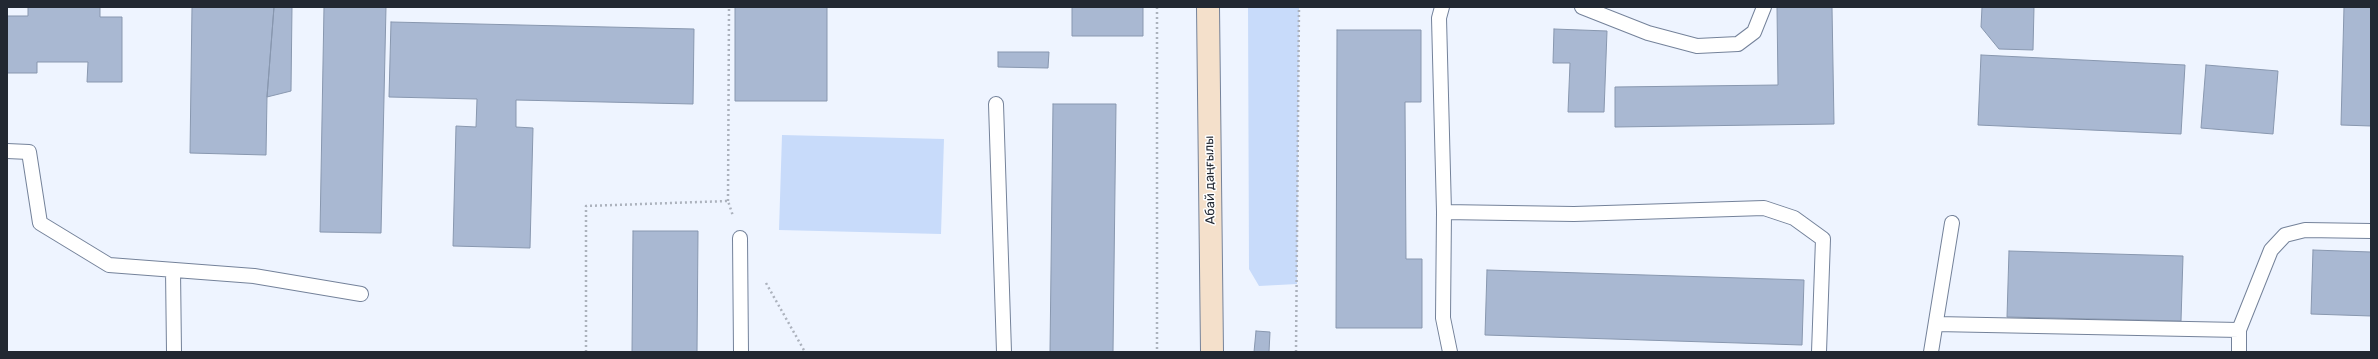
<!DOCTYPE html>
<html>
<head>
<meta charset="utf-8">
<style>
  body { margin:0 }
  #map { position:relative; width:2378px; height:359px; overflow:hidden; background:#eef4ff; font-family:Rubik,sans-serif }
  canvas { display:block }
  .frame { position:absolute; inset:0; border:8px solid #222832; pointer-events:none }
</style>
</head>
<body>
<div id="map">
<canvas width="2378" height="359"></canvas>
<div class="frame"></div>
</div>
<script>
const ctx = document.querySelector('canvas').getContext('2d');
ctx.lineJoin = 'round';
function paint(path, color) { ctx.fillStyle = color; ctx.fill(path, 'evenodd'); }
const shape = rows => new Path2D(rows.map(r => 'M' + r).join(''));
function trace(path, color, width, dash) { ctx.strokeStyle = color; ctx.lineWidth = width; ctx.lineCap = dash ? 'butt' : 'round'; ctx.setLineDash(dash || []); ctx.stroke(path); }
function drawText(font, color, halo, rows, align = 'center') {
  ctx.font = font + ' Rubik,sans-serif'; ctx.lineWidth = 3; ctx.setLineDash([]); ctx.textBaseline = 'middle'; ctx.strokeStyle = halo; ctx.fillStyle = color; for (const [text, x, y, turn = 0] of rows) {
    ctx.save(); ctx.translate(x, y); ctx.rotate((+turn || 0) * Math.PI / 180); ctx.textAlign = isNaN(turn) ? turn : align; if (halo) ctx.strokeText(text, 0, 0); ctx.fillText(text, 0, 0); ctx.restore();
  }
}
paint(shape([
  [1248,7,1299,7,1297,284,1259,286,1249,269],
  [782,135,944,139,941,234,779,230]
]), '#c8dbfa');
const building = shape([
  [28,7,100,7,100,17,122,17,122,82,87,82,88,62,37,62,37,73,7,73,7,16,28,16,28,7],
  [192,7,274,7,267,97,266,155,190,153,192,7],
  [274,7,292,7,291,91,267,97,274,7],
  [324,7,386,7,381,233,320,232,324,7],
  [735,7,827,7,827,101,735,101,735,7],
  [1072,7,1143,7,1143,36,1072,36,1072,7],
  [1777,7,1832,7,1834,124,1615,127,1615,87,1778,85,1777,7],
  [1982,7,2034,7,2033,50,1999,49,1981,27,1982,7],
  [2344,7,2371,7,2371,126,2341,125,2344,7],
  [391,22,694,29,693,104,516,100,516,127,533,128,530,248,453,246,456,126,476,127,477,99,389,97,391,22],
  [1554,29,1607,31,1604,112,1568,112,1570,63,1553,63,1554,29],
  [1337,30,1421,30,1421,102,1405,102,1406,259,1422,259,1422,328,1336,328,1337,30],
  [998,52,1049,52,1048,68,998,67,998,52],
  [1981,55,2185,65,2181,134,1978,125,1981,55],
  [2206,65,2278,71,2273,134,2201,128,2206,65],
  [1053,104,1116,104,1113,352,1050,352,1053,104],
  [633,231,698,231,697,352,632,352,633,231],
  [2313,250,2371,252,2371,316,2311,314,2313,250],
  [2009,251,2183,256,2181,321,2007,317,2009,251],
  [1487,270,1804,280,1802,345,1485,335,1487,270],
  [1256,331,1270,332,1269,352,1254,352,1256,331]
]);
paint(building, '#a9b8d2');
trace(building, '#8897af', 1);
const lane = shape([
  [1442,7,1439,18,1444,212,1443,318,1450,352],
  [1582,7,1648,33,1697,46,1738,44,1754,32,1764,7],
  [996,104,1004,352],
  [7,151,29,152,40,223,109,265,254,276,361,294],
  [1444,212,1574,214,1764,208,1794,218,1823,239,1819,352],
  [740,238,741,352],
  [173,270,174,352],
  [1936,324,2239,330],
  [1931,352,1952,223],
  [2239,352,2239,330,2271,250,2285,235,2305,230,2371,231]
]);
const secondary = shape([
  [1208,7,1212,352]
]);
trace(lane, '#74829a', 16);
trace(secondary, '#74829a', 24);
trace(shape([
  [1157,7,1157,352],
  [728,201,729,7],
  [766,283,805,352],
  [586,352,586,206,728,201,733,216],
  [1296,352,1299,7]
]), '#acb2bd', 2.5, [2, 3]);
trace(lane, '#fff', 14);
trace(secondary, '#f4e0cb', 22);
drawText('13px', '#222832', '#fff', [
  ["Абай даңғылы",1210,180,-91]
]);
</script>
</body>
</html>
